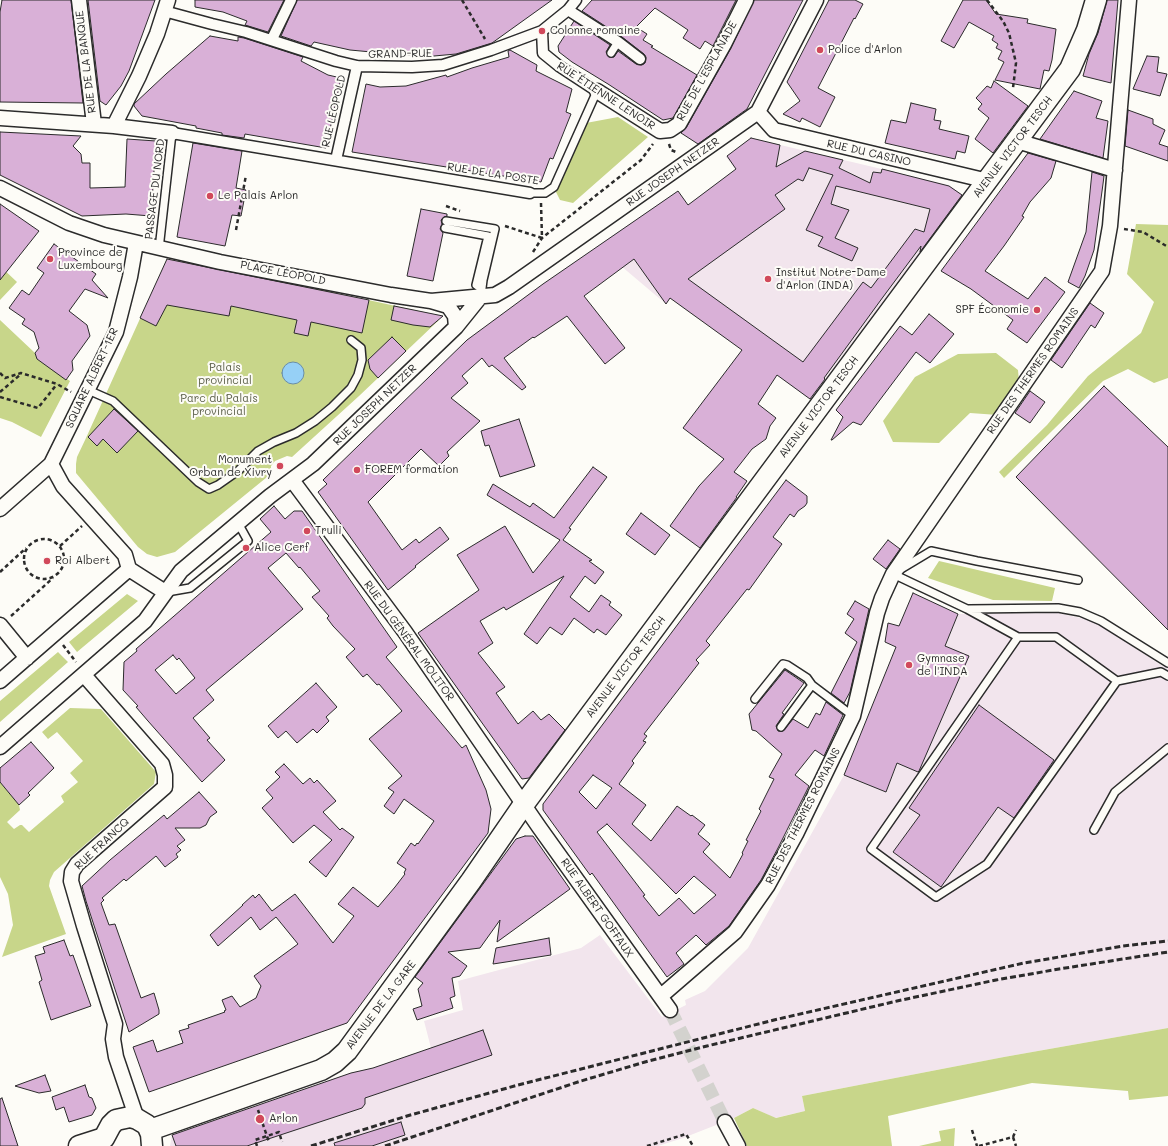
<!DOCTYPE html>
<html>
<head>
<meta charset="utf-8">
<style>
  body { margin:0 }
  canvas { display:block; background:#fdfcf7 }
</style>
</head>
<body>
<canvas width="1168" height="1146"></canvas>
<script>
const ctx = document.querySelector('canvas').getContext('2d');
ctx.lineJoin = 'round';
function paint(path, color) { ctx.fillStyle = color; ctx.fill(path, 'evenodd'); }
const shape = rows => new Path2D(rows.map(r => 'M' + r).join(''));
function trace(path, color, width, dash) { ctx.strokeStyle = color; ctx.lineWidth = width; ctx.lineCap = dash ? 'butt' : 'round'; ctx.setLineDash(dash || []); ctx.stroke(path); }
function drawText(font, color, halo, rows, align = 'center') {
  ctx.font = font + ' Mali,sans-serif'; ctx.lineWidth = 4; ctx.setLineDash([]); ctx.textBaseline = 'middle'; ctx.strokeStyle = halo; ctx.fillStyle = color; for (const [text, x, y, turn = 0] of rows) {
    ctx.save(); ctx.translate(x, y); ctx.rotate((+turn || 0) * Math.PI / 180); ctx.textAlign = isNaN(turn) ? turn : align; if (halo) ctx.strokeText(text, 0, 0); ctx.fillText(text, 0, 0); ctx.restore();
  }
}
paint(shape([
  [751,138,949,185,963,195,810,399,671,298,666,304,614,260,602,243,678,191,688,205,736,170,726,157],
  [1058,613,1085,619,1100,625,1164,667,1168,664,1168,1028,1004,1057,802,1096,805,1111,775,1118,753,1108,734,1118,683,1138,658,1146,170,1146,172,1135,350,1073,373,1068,431,1048,424,1021,463,1010,458,981,581,948,600,935,662,1017,686,1005,685,1000,705,991,748,948,844,775,886,792,958,614]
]), '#f2e5ed');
paint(shape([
  [618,117,648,137,573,203,560,200,556,192,586,123],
  [1136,224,1168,225,1168,378,1154,383,1128,369,1103,381,1004,478,999,472,1047,425,1088,376,1141,333,1154,302,1127,274],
  [167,259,233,272,233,273,241,275,252,275,307,287,308,286,318,288,318,289,327,289,327,291,337,292,336,293,437,315,439,318,438,321,359,396,292,457,287,456,275,461,271,466,271,472,272,473,175,552,157,557,147,554,138,547,86,485,76,473,76,464,77,457,86,438],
  [0,266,17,282,0,300],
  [0,320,35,353,37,359,70,381,41,437,12,422,0,418],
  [996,353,1018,370,1019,382,998,415,970,413,939,443,893,442,883,421,915,377,958,354],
  [939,561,1055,588,1052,601,993,600,928,578],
  [127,594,138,601,77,652,69,642],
  [58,652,68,662,0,722,0,701],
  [70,708,101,709,156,772,154,784,54,872,50,880,49,886,66,934,2,957,13,925,8,894,0,877,0,782,19,805,20,810,7,822,14,829,20,825,22,825,29,832,64,802,61,796,78,782,70,773,83,761,57,732,48,739,42,732],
  [1168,1028,1168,1096,1129,1100,1128,1091,1032,1083,888,1116,892,1146,747,1146,734,1118,753,1108,776,1118,805,1111,802,1096,1004,1057],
  [955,1128,954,1146,919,1146,941,1141,939,1131]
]), '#c8d68a');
const water = shape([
  '282 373a11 11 0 1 1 22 0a11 11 0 1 1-22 0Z'
]);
paint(water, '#96d0f6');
trace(water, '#6b8ea5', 1);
const building = shape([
  [2,0,71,0,83,103,0,102,0,12,2,0],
  [88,0,155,0,129,71,121,86,106,105,100,101,88,0],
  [195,0,284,0,268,32,245,25,247,21,223,12,195,7,195,0],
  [297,0,552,0,492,43,456,54,434,56,393,54,350,50,314,42,311,46,281,36,297,0],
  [592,0,736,0,713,46,705,41,700,49,683,38,688,30,655,8,636,27,647,34,643,40,653,46,651,47,697,75,673,118,663,120,608,84,572,62,559,52,558,46,574,21,610,45,606,52,609,57,614,57,618,51,636,64,642,65,645,63,646,57,644,54,622,37,582,11,592,0],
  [754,0,803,0,747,109,698,144,681,133,686,128,731,48,754,0],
  [829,0,855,0,863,4,855,19,854,18,818,88,835,97,820,127,802,118,800,122,783,114,800,101,787,82,829,0],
  [963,0,986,0,996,14,1028,19,1027,23,1056,29,1052,60,1049,71,1044,70,1040,89,995,80,1004,62,998,59,1002,51,996,48,998,44,992,40,994,36,969,22,954,48,941,41,963,0],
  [1107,0,1118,0,1111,83,1083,76,1089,54,1098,33,1107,0],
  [210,36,238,41,238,37,244,38,303,57,301,61,328,75,341,78,326,148,245,134,244,138,222,135,222,133,196,128,196,126,142,116,134,106,134,104,166,74,210,36],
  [510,50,537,65,536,71,572,89,566,112,571,114,553,159,550,158,541,182,352,152,366,84,380,87,406,86,446,75,447,77,472,68,509,57,508,51,510,50],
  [1147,56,1159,57,1157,72,1167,74,1160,96,1133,89,1147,56],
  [994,81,1028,106,993,153,975,139,989,118,978,109,982,104,976,98,987,86,991,88,994,81],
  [1074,91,1102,101,1096,118,1108,121,1103,158,1040,139,1074,91],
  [911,103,936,109,934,120,941,121,939,129,969,136,965,153,957,151,955,159,885,143,891,120,906,123,911,103],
  [1128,110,1153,119,1153,124,1165,130,1159,144,1168,147,1168,161,1125,146,1128,110],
  [0,132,81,136,73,146,81,154,82,163,90,163,90,188,125,187,127,139,156,141,151,216,126,214,82,216,0,175,0,132],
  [751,138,780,145,776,167,805,151,843,160,839,168,870,183,873,172,881,173,882,169,949,186,962,195,920,252,921,246,883,297,824,378,825,379,810,399,777,375,758,404,776,418,770,426,766,439,752,449,734,472,747,481,736,497,737,497,700,548,670,526,699,486,724,459,683,428,742,350,670,298,666,304,634,259,584,296,625,348,605,364,567,316,534,338,533,337,504,358,526,387,522,390,492,365,489,367,482,358,462,376,468,383,451,398,480,421,447,452,449,456,439,466,421,449,368,502,402,550,416,539,419,543,440,527,449,539,415,566,416,567,388,590,318,492,327,484,323,480,467,340,543,284,678,191,688,205,736,169,727,156,751,138],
  [809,168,833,175,806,230,823,237,818,246,852,261,858,248,835,238,849,210,831,204,836,186,930,209,924,232,915,229,871,288,863,282,803,362,688,279,785,209,775,195,798,179,803,181,809,168],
  [193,143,242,151,236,188,246,190,241,216,232,215,225,246,177,237,193,143],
  [1028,153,1056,161,1051,178,1030,202,1022,216,1024,217,1004,246,985,271,1028,299,1045,277,1065,292,1027,343,1007,329,1013,320,971,289,941,271,1028,153],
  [1092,172,1104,176,1103,184,1094,250,1085,276,1079,288,1068,282,1086,232,1092,172],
  [0,204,39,231,0,280,0,204],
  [421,209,447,214,447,216,444,217,441,220,442,224,440,229,443,233,433,281,407,276,421,209],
  [54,244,96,274,92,280,108,298,85,289,69,311,87,325,90,336,72,361,73,370,66,380,37,359,35,353,39,348,34,332,22,324,25,319,9,308,22,290,29,295,44,273,37,268,54,244],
  [167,259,369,300,362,333,311,322,308,336,294,333,297,320,231,306,229,316,167,305,156,326,140,318,167,259],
  [1090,303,1104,313,1095,328,1091,325,1062,368,1051,360,1090,303],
  [394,306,443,316,430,327,413,325,391,320,394,306],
  [929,314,954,334,930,363,916,352,861,425,853,422,832,440,831,440,843,417,836,410,900,326,912,335,929,314],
  [392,337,406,351,378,378,370,369,368,360,392,337],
  [1104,386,1168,447,1168,630,1016,477,1104,386],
  [1030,391,1045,402,1030,423,1015,413,1030,391],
  [114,409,138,431,117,453,103,439,97,446,88,437,114,409],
  [519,419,535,466,500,477,489,445,485,446,481,431,519,419],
  [593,467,607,477,569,528,571,529,563,540,592,560,589,561,604,572,595,584,585,576,570,597,589,612,601,595,611,602,609,605,622,615,606,635,597,629,594,633,574,618,562,635,550,627,537,644,524,634,564,576,506,610,504,607,480,621,493,643,478,653,505,687,496,693,518,724,533,711,541,720,549,714,565,730,529,778,522,779,418,633,479,590,457,555,505,526,533,573,560,540,487,495,493,484,530,507,533,503,554,518,593,467],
  [786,480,807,496,807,503,805,506,798,511,794,517,790,514,773,537,782,544,749,590,747,589,706,641,710,645,696,660,699,663,644,734,647,736,643,741,646,742,632,761,634,763,619,784,646,805,632,824,651,841,677,806,691,816,692,815,705,825,698,834,710,844,703,852,730,878,743,854,742,853,748,841,746,840,761,811,759,809,774,779,769,777,782,754,756,731,752,730,749,714,785,670,804,683,782,713,784,714,776,726,778,731,783,731,793,719,808,728,816,713,820,715,826,702,843,715,824,756,815,750,795,775,809,786,778,848,761,880,729,926,706,945,696,935,676,953,684,964,667,977,592,873,590,875,543,810,543,804,786,480],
  [593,775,612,788,596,809,579,792,593,775],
  [607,824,676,894,694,876,716,895,694,914,679,898,659,916,643,896,645,895,597,832,607,824],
  [274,506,285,519,294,511,302,511,397,647,386,657,462,748,466,745,486,790,491,809,488,833,347,1023,149,1092,133,1047,153,1040,157,1052,183,1043,179,1031,189,1028,188,1025,225,1012,224,1011,226,1010,222,1000,232,996,240,1007,256,998,261,986,254,976,298,944,276,917,260,930,251,917,218,946,210,935,243,905,242,905,253,895,255,898,259,894,272,911,295,894,333,943,354,916,338,904,353,887,378,907,395,887,405,874,404,873,406,869,397,863,411,843,415,846,417,843,418,844,434,821,404,799,394,814,384,806,394,792,388,788,402,776,369,739,402,711,379,684,377,685,367,674,363,677,346,657,355,649,333,626,327,618,329,616,312,597,320,591,300,567,299,568,286,553,268,568,303,609,206,690,214,700,193,718,210,738,207,740,225,760,202,782,148,721,136,707,138,706,123,690,124,662,137,651,136,649,271,532,260,519,274,506],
  [173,655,177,660,179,658,195,678,176,694,155,670,173,655],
  [641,513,670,535,655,555,626,534,641,513],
  [888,540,900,549,886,569,873,559,888,540],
  [913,593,958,614,945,646,969,656,919,771,918,772,897,763,886,792,844,775,896,647,885,642,888,623,899,626,913,593],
  [855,601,869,609,850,692,844,703,831,693,857,642,845,633,854,619,847,614,855,601],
  [316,683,337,707,326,717,329,721,317,733,313,729,297,743,286,731,278,738,268,726,316,683],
  [979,705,1054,760,1014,818,998,807,941,887,893,852,920,815,909,808,979,705],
  [31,742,54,768,28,793,30,795,19,805,0,782,0,768,31,742],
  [284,764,303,784,310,778,314,783,317,780,336,801,323,812,340,830,342,828,354,837,326,877,309,862,332,840,314,825,293,843,262,808,273,798,266,790,280,777,275,772,284,764],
  [199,792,217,812,210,817,206,825,200,828,175,828,185,840,177,846,181,850,176,854,178,857,165,867,156,856,126,881,124,879,102,898,104,900,101,903,109,925,115,924,141,998,154,993,159,1010,159,1014,129,1032,86,901,82,886,110,860,164,815,167,819,199,792],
  [525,836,533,836,570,889,497,942,500,920,480,948,448,952,467,966,460,976,452,978,455,996,450,998,453,1008,417,1020,413,1009,422,1006,418,989,423,983,415,977,516,839,525,836],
  [549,938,551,955,493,964,496,948,549,938],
  [64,940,70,956,73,955,91,1006,51,1020,39,982,42,980,35,956,45,953,43,947,64,940],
  [483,1030,492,1055,365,1098,365,1104,362,1108,247,1146,176,1146,172,1135,351,1073,373,1068,483,1030],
  [45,1075,51,1091,39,1093,15,1086,45,1075],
  [85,1085,89,1097,92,1098,96,1108,92,1115,69,1122,64,1107,56,1110,52,1097,85,1085],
  [2,1098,18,1146,0,1146,0,1099,2,1098],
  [401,1122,405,1135,372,1146,335,1146,334,1143,401,1122]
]);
paint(building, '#d9b0d7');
trace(building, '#2b2b2b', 1);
trace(shape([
  [670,1010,725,1122]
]), '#d3d2ce', 14, [14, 7]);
const service = shape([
  [611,53,618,42],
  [530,193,545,193,554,187,597,91],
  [446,221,495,229,483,280,481,296],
  [445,228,488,236,476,285,480,288,481,294],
  [159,249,172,133],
  [88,390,113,401,198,482,209,489,218,485,238,471,258,451,274,442,296,433,315,421,332,407,351,388,358,375,362,360,361,348,351,340],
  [901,569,931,551,977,561,1078,580],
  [893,574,967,609,1018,637,1056,637,1117,681,987,864,936,897,871,849,1018,637],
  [167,592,190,588,248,541,238,523],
  [969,609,1058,608,1080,612,1101,621,1168,663],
  [1117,681,1161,672,1168,676],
  [755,699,783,664,787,665,807,678,812,685],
  [781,727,812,685,853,716],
  [1094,830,1115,792,1168,748]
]);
const pedestrian = shape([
  [568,10,618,42,640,59],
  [164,11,212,24,246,32,336,61,357,66,412,67,443,65,491,50,542,31,568,10,576,0],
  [542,31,543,53,559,66,597,91],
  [272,39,291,0],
  [172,133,530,193],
  [336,160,357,66]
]);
const minor = shape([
  [79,0,94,124],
  [597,91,660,131,670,130,679,124,724,44,746,0],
  [758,112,774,130,988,181],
  [0,118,114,126,172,133],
  [114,126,139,76,157,34,168,0],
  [1017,141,1115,170],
  [0,188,69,223,104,235,220,262,391,295,431,301,448,306,455,316,456,327],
  [431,301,495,295,509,287,758,112,816,0],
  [51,464,63,486,125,555,129,569,165,592],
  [292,480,405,632,539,827,670,1010],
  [0,509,51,464,116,332,130,277,136,243],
  [0,625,27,658],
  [84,675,162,764,165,775,165,787,77,864,72,872,71,881,84,926,115,1024,113,1039,116,1057,137,1119],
  [0,681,129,569],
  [0,747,145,621,181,571,270,496,313,464,456,327,481,296],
  [661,996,735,932,768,885,796,834,853,716,877,613,882,598,893,574,1102,271,1110,226,1129,0],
  [725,1122,738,1146]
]);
const secondary = shape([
  [150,1130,321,1070,335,1062,347,1051,471,881,524,804,1070,69,1087,30,1096,0],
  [79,1146,104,1138,111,1125,116,1120,130,1117,137,1119,147,1125,151,1134,152,1146]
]);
trace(service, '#2b2b2b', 10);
trace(pedestrian, '#2b2b2b', 13);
trace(minor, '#2b2b2b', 17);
trace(secondary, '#2b2b2b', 23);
trace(shape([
  [462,0,485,39],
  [987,0,1003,21,1009,33,1016,63,1013,88],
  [669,144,671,150,676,152],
  [541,203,542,238],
  [446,206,460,211],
  [505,226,542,238],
  [1124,229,1143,232,1168,247],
  [236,230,246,175],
  [533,252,542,238,641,160,653,144],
  [0,373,5,378,21,373,57,384,71,392],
  [0,392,21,374],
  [0,397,38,408,57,384],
  '24 559a20 20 0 1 1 40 0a20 20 0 1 1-40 0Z',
  [60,546,82,526],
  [0,572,26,548],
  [11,616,53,578],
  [63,645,76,662],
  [258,1110,269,1142],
  [972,1130,977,1146],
  [1013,1137,1016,1146],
  [257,1146,255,1140,279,1132,282,1142],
  [647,1146,686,1134,693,1146],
  [979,1146,1013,1137,1016,1130]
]), '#2b2b2b', 2.5, [4, 3]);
trace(service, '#fdfcf7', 7);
trace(pedestrian, '#fdfcf7', 10);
trace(minor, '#fdfcf7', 14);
trace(secondary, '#fdfcf7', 20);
trace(shape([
  [311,1146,407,1116,518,1085,774,1020,1024,963,1123,946,1168,941],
  [385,1146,581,1081,645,1062,707,1046,897,1001,996,980,1059,969,1168,952]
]), '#2b2b2b', 3, [6, 3]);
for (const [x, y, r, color] of [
  [542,31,4,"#d1495b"],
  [820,50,4,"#d1495b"],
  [210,196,4,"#d1495b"],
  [50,259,4,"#d1495b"],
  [768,279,4,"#d1495b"],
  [1037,310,4,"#d1495b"],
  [280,466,4,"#d1495b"],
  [357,470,4,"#d1495b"],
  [307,531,4,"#d1495b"],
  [246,548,4,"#d1495b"],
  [47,561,4,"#d1495b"],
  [909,665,4,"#d1495b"],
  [260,1119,5,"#d1495b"]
]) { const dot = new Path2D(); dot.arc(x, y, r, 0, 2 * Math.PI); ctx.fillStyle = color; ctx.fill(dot); trace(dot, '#fdfcf7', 1.5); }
drawText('11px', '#2b2b2b', '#fdfcf7', [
  ["Colonne romaine",550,31],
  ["Police d'Arlon",828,50],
  ["Le Palais Arlon",218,196],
  ["Province de",58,253],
  ["Luxembourg",58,266],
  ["Institut Notre-Dame",776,273],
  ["d'Arlon (INDA)",776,286],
  ["SPF Économie",1029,310,"right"],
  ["Monument",272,460,"right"],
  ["Orban de Xivry",272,473,"right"],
  ["FOREM formation",365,470],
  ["Trulli",315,531],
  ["Alice Cerf",254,548],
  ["Roi Albert",55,561],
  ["Gymnase",917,659],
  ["de l'INDA",917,672],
  ["Arlon",269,1119]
], 'left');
drawText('11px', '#2b2b2b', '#fdfcf7', [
  ["GRAND-RUE",400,54,-1],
  ["RUE DE LA BANQUE",86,62,-97],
  ["RUE DE L'ESPLANADE",707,71,-61],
  ["RUE ÉTIENNE LENOIR",606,96,33],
  ["RUE LÉOPOLD",334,111,-77],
  ["AVENUE VICTOR TESCH",1013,147,-53],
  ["RUE DU CASINO",869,153,13],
  ["RUE JOSEPH NETZER",673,172,-35],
  ["RUE DE LA POSTE",493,174,9],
  ["PASSAGE DU NORD",155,189,-83],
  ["PLACE LÉOPOLD",283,273,11],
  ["RUE DES THERMES ROMAINS",1033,371,-55],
  ["SQUARE ALBERT-1ER",92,378,-65],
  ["RUE JOSEPH NETZER",375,405,-44],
  ["AVENUE VICTOR TESCH",819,407,-53],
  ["RUE DU GÉNÉRAL MOLITOR",409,641,54],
  ["AVENUE VICTOR TESCH",626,667,-53],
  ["RUE DES THERMES ROMAINS",803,816,-63],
  ["RUE FRANCQ",102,844,-43],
  ["RUE ALBERT GOFFAUX",597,908,55],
  ["AVENUE DE LA GARE",381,1005,-53]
]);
drawText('11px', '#5a5e48', '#fdfcf7', [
  ["Palais",225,368],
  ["provincial",225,381],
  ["Parc du Palais",219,399],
  ["provincial",219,412]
]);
</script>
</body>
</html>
